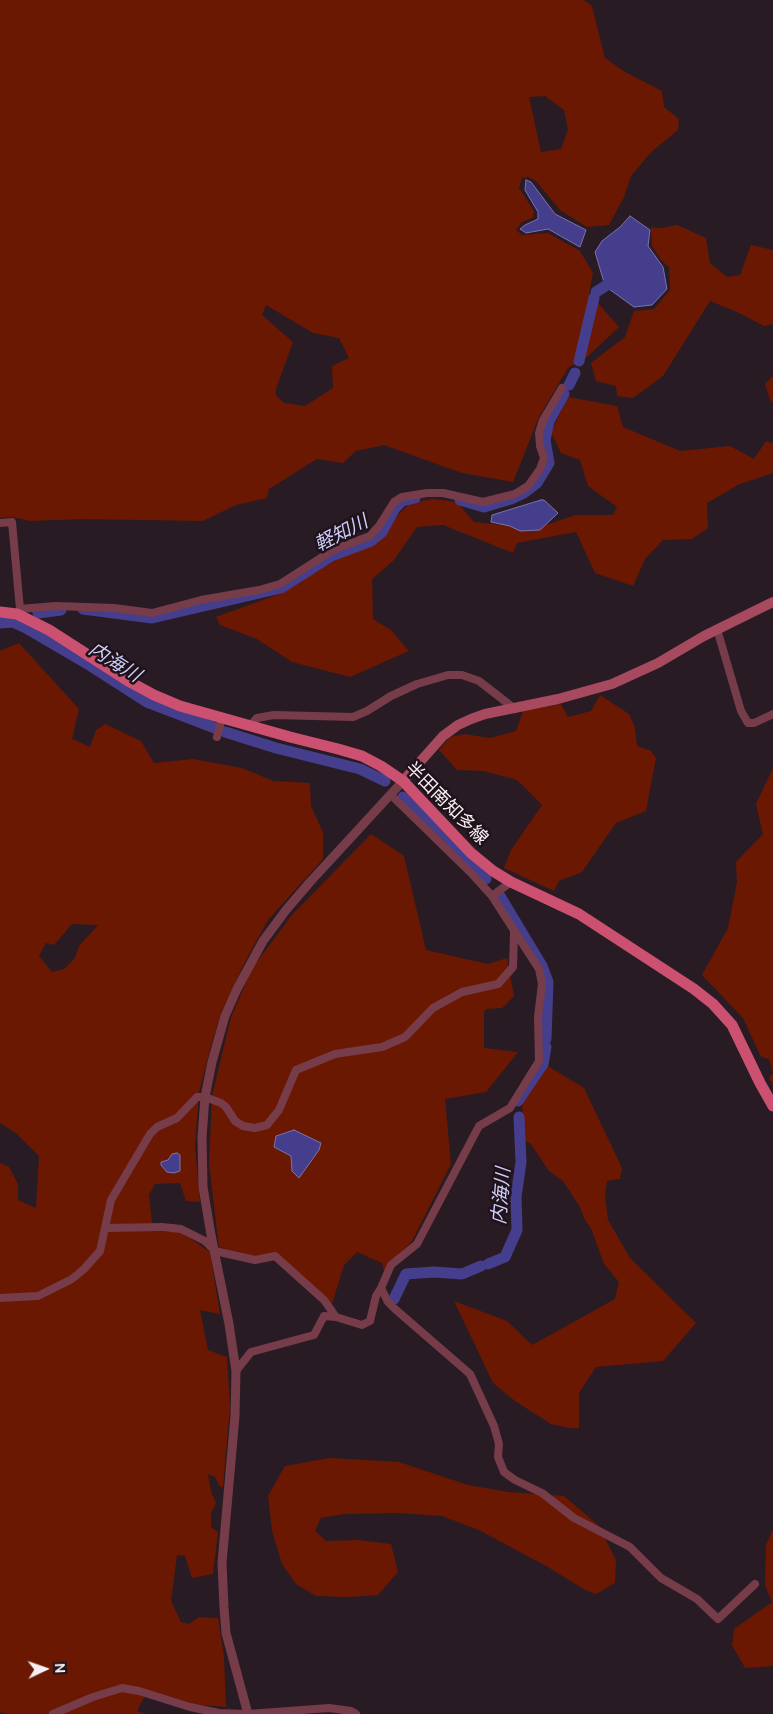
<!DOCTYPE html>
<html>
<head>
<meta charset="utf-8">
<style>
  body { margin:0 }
  #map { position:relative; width:773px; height:1714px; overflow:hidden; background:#291b24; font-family:Ubuntu,sans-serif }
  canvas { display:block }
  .north { position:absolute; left:20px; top:1644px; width:50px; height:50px; -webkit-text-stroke:4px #1f121b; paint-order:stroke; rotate:87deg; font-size:14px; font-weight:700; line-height:20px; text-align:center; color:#f9eff5 }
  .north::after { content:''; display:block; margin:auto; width:18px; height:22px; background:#f9eff5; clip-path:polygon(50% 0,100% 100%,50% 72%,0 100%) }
</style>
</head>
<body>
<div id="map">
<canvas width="773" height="1714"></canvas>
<div class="north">N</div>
</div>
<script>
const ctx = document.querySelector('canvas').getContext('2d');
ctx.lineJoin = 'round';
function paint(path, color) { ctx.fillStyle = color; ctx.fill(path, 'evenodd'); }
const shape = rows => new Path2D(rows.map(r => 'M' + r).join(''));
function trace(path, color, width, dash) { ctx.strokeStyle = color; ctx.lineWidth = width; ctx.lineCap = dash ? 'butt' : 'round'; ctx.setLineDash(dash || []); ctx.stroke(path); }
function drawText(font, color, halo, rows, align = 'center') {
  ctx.font = font + ' Ubuntu,"Noto Sans JP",sans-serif'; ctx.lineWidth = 5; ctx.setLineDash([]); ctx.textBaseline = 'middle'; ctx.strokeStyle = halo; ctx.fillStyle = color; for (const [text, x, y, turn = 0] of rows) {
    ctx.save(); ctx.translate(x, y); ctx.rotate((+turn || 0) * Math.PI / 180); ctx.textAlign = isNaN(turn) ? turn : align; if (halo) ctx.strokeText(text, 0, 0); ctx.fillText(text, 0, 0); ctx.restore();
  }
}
paint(shape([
  [0,0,584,0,592,6,605,58,625,72,662,91,664,107,679,119,678,130,650,153,631,176,624,197,609,225,587,227,560,210,536,181,528,177,522,178,519,188,534,211,533,218,522,222,516,230,522,235,548,233,580,251,593,273,589,293,619,327,587,357,568,368,539,417,513,482,462,473,384,445,356,451,343,463,317,459,269,489,267,498,236,505,203,521,83,519,30,521,13,517,0,518],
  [545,96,564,110,568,130,561,149,541,152,529,97],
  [266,305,313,333,339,338,349,358,332,366,333,388,305,406,284,403,276,395,276,389,293,342,262,315],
  [677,225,706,238,710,263,727,277,740,275,751,245,773,250,773,324,764,326,735,311,710,301,663,376,633,398,617,396,616,386,596,381,591,363,625,337,634,311,654,309,670,290,669,267,661,260,652,246,651,227,662,228],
  [773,376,773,403,770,400,765,384],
  [568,397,617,406,623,427,680,451,730,446,754,459,766,441,773,443,773,473,740,484,707,503,708,528,692,539,663,540,645,559,633,586,595,573,576,532,517,543,513,553,443,525,417,527,394,560,372,579,373,619,391,630,409,651,350,677,292,662,257,639,220,625,216,617,282,593,327,564,373,544,384,535,393,520,410,503,433,499,457,502,474,522,512,526,549,524,576,515,613,515,617,507,588,486,580,460,561,453,551,432],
  [19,643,79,709,72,739,90,747,96,730,105,724,141,741,154,763,193,759,242,768,273,781,310,783,311,806,323,832,323,859,268,920,245,962,221,1013,211,1046,199,1092,195,1146,200,1202,186,1201,180,1183,155,1184,149,1195,153,1232,179,1231,210,1252,220,1314,200,1310,208,1350,227,1357,230,1407,223,1487,220,1487,215,1477,208,1474,211,1492,216,1503,211,1513,211,1527,218,1532,213,1574,192,1578,185,1556,177,1555,171,1601,181,1622,189,1624,199,1617,218,1618,224,1657,226,1707,191,1704,148,1690,137,1711,145,1714,8,1714,0,1712,0,1163,9,1167,18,1184,18,1200,36,1208,39,1156,17,1134,0,1123,0,651],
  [72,924,98,925,79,946,75,958,64,969,52,972,39,956,46,943,54,945],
  [600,695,629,714,635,727,637,746,651,751,656,758,646,811,616,823,582,872,559,881,554,891,504,868,511,850,542,805,517,780,484,771,457,770,439,750,450,737,464,734,490,738,516,731,523,711,561,704,568,717,591,711],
  [773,768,773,1085,769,1078,773,1073,769,1059,761,1057,743,1018,702,975,728,928,737,882,736,862,763,834,756,804],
  [371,834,404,856,426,950,488,964,507,958,514,996,502,1008,487,1009,484,1011,484,1048,518,1052,486,1092,445,1099,451,1164,412,1241,384,1271,382,1263,357,1252,344,1265,331,1307,276,1254,255,1257,219,1247,209,1164,212,1096,231,1017,253,967,292,915],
  [546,1065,584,1088,622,1168,620,1179,607,1181,605,1195,608,1220,630,1258,696,1323,663,1361,596,1367,579,1393,579,1428,569,1428,551,1424,515,1401,493,1383,454,1301,507,1321,532,1345,615,1299,619,1282,604,1264,591,1228,585,1220,580,1207,563,1181,549,1171,531,1144,524,1140,522,1101],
  [329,1458,399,1462,468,1485,509,1492,564,1496,598,1525,616,1560,615,1583,596,1594,585,1590,548,1567,479,1530,442,1516,399,1513,344,1514,321,1518,315,1531,326,1541,358,1540,391,1544,398,1572,378,1595,349,1597,316,1596,296,1584,282,1564,272,1531,268,1496,285,1466],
  [773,1529,773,1666,745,1668,732,1645,734,1629,772,1602,765,1585,766,1545]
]), '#6a1802');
const water = shape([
  [526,180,531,182,555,214,586,230,580,247,548,229,526,233,520,229,525,225,538,219,538,212,525,190,526,180],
  [630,216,650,230,648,246,663,267,667,289,652,305,634,307,609,289,603,279,595,252,602,241,620,227,630,216],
  [541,500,544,500,558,513,540,530,520,531,510,526,491,522,492,515,541,500],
  [294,1130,321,1143,319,1150,299,1178,292,1171,291,1156,274,1147,276,1136,294,1130],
  [177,1153,180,1155,180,1171,174,1173,167,1172,161,1165,161,1162,168,1160,172,1154,177,1153]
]);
paint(water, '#453e8c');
trace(water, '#7b73ac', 1);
trace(shape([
  [596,292,607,285],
  [579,361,594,298],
  [569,385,575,373],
  [460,500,484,507,511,499,524,493,537,483,549,463,545,440,549,421,564,394],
  [83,609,152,618,281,588,331,556,371,541,382,532,395,508,402,501,415,498],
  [38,613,61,610],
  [0,623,13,622,26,628,91,666,147,702,215,728],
  [225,732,276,748,360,769,385,781],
  [403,797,486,879],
  [500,896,542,966,548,982,546,1039],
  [518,1101,543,1064,546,1047],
  [488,1264,505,1257,517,1230,516,1197,521,1162,519,1117],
  [394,1299,406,1274,434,1272,462,1274,481,1266]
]), '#453e8c', 11);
trace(shape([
  [0,523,12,522,20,609,18,613],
  [20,609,56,606,114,608,152,613,201,600,259,590,280,584,333,550,370,536,379,526,394,502,402,497,427,493,443,493,483,502,515,494,528,486,540,469,544,458,540,446,539,433,543,420,562,388],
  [717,629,741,711,748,723,754,723,773,714],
  [250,726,257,718,274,715,353,717,367,711,391,696,417,684,448,675,462,675,479,681,515,709],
  [217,737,222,718],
  [492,896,511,882],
  [106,1228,162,1227,181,1229,205,1241,215,1251,255,1260,275,1256,324,1300,336,1317,362,1325,370,1321,376,1296,381,1288,391,1265,417,1244,479,1126,510,1108,539,1061,538,1017,542,984,539,969,492,896,473,875,391,795],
  [381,1288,388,1302,395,1309,470,1374,494,1426,499,1444,498,1457,504,1472,515,1480,542,1493,574,1518,630,1547,661,1578,697,1599,718,1619,755,1584],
  [0,1298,38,1296,72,1279,84,1269,100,1251,111,1200,150,1134,157,1127,177,1118,197,1097,205,1097,221,1103,226,1107,235,1121,243,1126,255,1128,267,1125,279,1110,296,1070,335,1054,382,1047,405,1037,433,1008,462,992,498,984,513,967,514,933],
  [236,1371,251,1352,314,1335,324,1316,336,1317],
  [53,1714,93,1697,122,1688,139,1691,190,1707,219,1713,248,1714,329,1708,351,1711,356,1714]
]), '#773c49', 8);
trace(shape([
  [248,1714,226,1633,224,1608,222,1563,235,1416,236,1371,229,1324,211,1235,203,1187,202,1137,205,1097,212,1062,225,1016,237,989,263,941,286,910,310,882,403,781]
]), '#773c49', 9);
trace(shape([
  [403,781,443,736,458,725,471,719,485,714,558,699,612,684,658,663,704,636,773,602]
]), '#a7495f', 10);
trace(shape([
  [0,612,17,614,49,630,130,682,154,695,180,706,290,737,338,749,362,756,381,766,403,781,471,853,493,871,511,882,579,914,694,989,713,1004,732,1025,760,1083,773,1106]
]), '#cc5171', 11);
drawText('18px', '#f9eff5', '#1f121b', [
  ["半田南知多線",447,803,45]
]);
drawText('italic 19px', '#cdcffb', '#1f121b', [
  ["軽知川",341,533,-27],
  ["内海川",115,662,32],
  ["内海川",501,1196,-85]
]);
</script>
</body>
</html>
